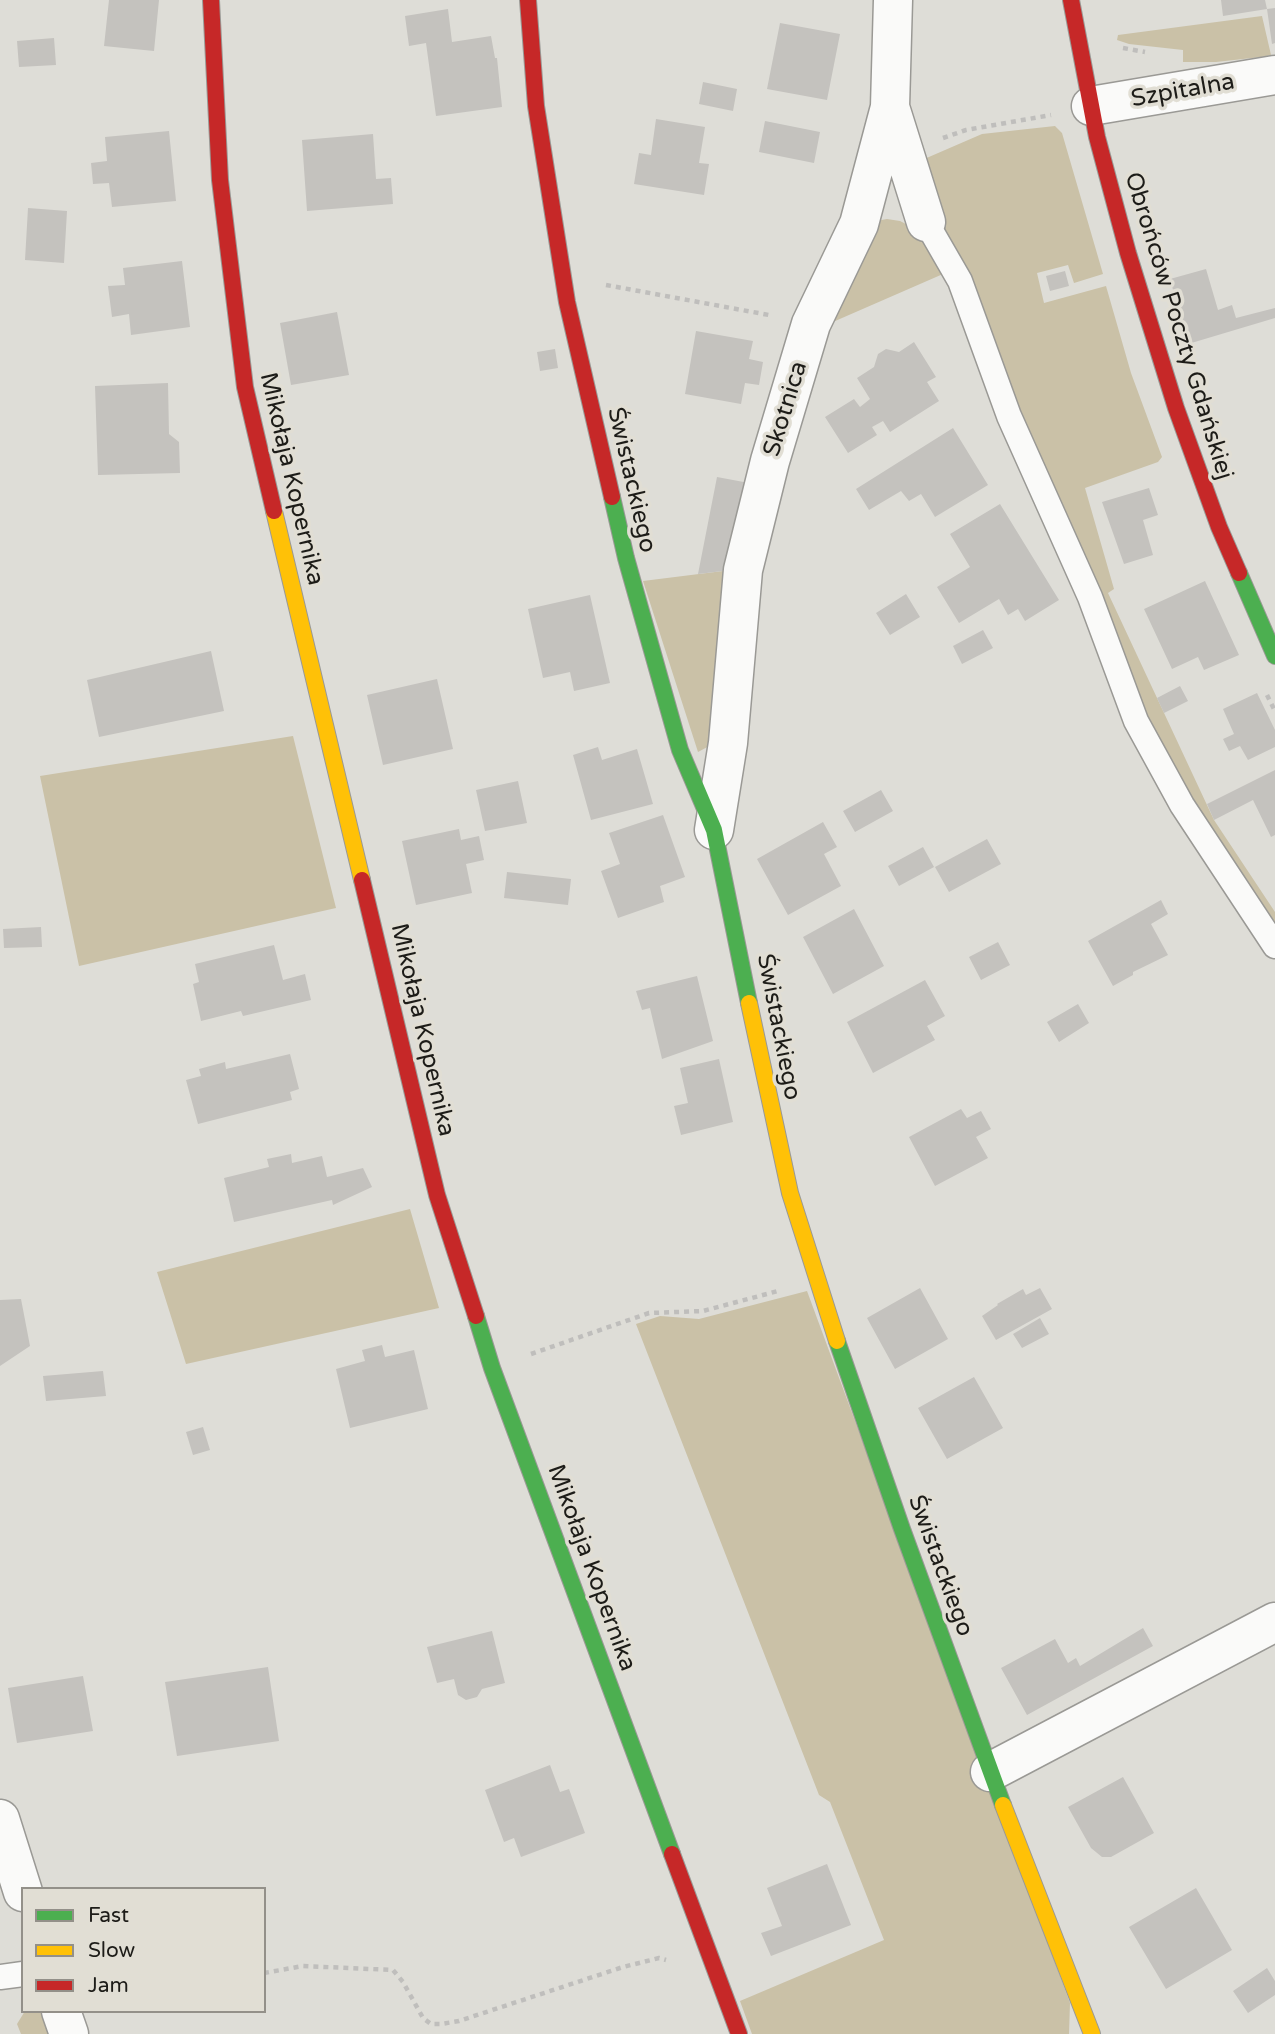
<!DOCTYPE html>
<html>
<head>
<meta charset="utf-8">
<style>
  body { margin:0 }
  #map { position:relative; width:1275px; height:2034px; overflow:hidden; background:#deddd7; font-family:"Varela Round",sans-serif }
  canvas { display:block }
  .legend { position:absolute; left:21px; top:1887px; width:245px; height:126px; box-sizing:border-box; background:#e1ded4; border:2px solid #939089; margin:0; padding:9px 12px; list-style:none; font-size:21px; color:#1d1c18 }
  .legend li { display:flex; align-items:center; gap:14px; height:35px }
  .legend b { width:35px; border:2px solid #939089 }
</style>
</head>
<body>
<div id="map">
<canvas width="1275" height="2034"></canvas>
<ul class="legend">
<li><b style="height:9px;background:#4caf50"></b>Fast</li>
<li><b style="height:9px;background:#ffc107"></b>Slow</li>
<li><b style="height:9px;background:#c62828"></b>Jam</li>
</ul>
</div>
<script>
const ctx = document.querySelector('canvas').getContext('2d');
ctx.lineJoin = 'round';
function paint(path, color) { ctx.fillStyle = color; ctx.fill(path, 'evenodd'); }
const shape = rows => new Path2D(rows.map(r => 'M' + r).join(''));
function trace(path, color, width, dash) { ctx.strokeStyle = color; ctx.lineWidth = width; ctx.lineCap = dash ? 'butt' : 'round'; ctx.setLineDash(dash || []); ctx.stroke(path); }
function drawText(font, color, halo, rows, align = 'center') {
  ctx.font = font + ' "Varela Round",sans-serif'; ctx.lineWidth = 7; ctx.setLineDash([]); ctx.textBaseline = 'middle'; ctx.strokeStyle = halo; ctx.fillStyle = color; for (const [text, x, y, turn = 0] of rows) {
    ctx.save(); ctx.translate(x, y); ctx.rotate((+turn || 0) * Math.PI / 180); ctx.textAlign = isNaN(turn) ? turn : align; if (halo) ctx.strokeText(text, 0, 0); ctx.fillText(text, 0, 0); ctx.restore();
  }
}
paint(shape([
  [1262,16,1271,55,1261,57,1216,62,1183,62,1183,50,1129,44,1117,40,1118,35],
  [1055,126,1062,133,1103,274,1074,283,1068,265,1037,273,1044,303,1106,286,1131,373,1162,457,1158,462,1085,488,1114,589,1108,593,1214,820,1275,912,1275,930,1190,803,1126,675,915,163,982,134],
  [887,219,900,221,914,228,926,242,943,274,826,325,876,221],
  [731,570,713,744,698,752,643,581],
  [293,736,336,908,79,966,40,776],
  [410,1209,439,1308,186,1364,157,1272],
  [807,1291,1070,2003,1069,2034,752,2034,740,2001,884,1940,830,1802,819,1795,636,1324,660,1316,699,1319],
  [25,2011,38,2011,43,2015,50,2034,21,2034,17,2024]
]), '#cac1a7');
paint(shape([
  [109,0,159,0,154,51,104,46],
  [1221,0,1265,0,1267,9,1223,16],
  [1275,8,1275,43,1272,44,1267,9],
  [448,9,452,42,491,36,495,58,497,58,502,107,436,116,426,43,409,46,405,16],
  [780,23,840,34,827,100,767,89],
  [54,38,56,65,19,67,17,41],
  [703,82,737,89,733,111,699,104],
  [656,119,705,127,699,163,709,164,704,195,634,184,639,153,651,155],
  [765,121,820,132,814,163,759,152],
  [169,131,176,201,112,207,109,183,93,184,91,163,107,161,105,137],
  [373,134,376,179,391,178,393,204,307,211,302,140],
  [28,208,67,211,64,263,25,260],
  [182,261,190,327,131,335,129,314,112,317,108,286,125,285,123,268],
  [1206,269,1218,310,1232,305,1236,318,1275,308,1275,318,1188,344,1170,279],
  [1065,271,1069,286,1050,291,1046,276],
  [337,312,349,375,291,385,280,323],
  [696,331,753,341,749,359,763,362,759,385,745,383,741,404,685,394],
  [914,342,936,377,927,382,939,401,890,432,883,421,872,427,877,435,848,453,825,417,854,399,860,407,870,399,857,378,874,367,878,354,886,349,899,352],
  [555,349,558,368,540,371,537,352],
  [168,383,169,434,179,442,180,473,98,475,95,386],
  [953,428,988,485,935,517,921,494,909,501,901,491,869,510,856,489],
  [717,477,749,483,731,570,698,574],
  [1149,488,1158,515,1143,520,1153,555,1124,564,1102,502],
  [1000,504,1059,600,1025,621,1018,609,1008,615,999,599,959,623,937,587,970,567,950,534],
  [1205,581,1239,655,1204,670,1198,657,1172,669,1144,609],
  [906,594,920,617,890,635,876,613],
  [590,595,610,683,574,691,570,672,543,678,528,609],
  [983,630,993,648,962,664,953,646],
  [211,651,224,711,99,737,87,680],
  [437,679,453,749,383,765,367,695],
  [1180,686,1188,701,1164,713,1157,698],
  [1257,693,1275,730,1275,747,1248,760,1240,746,1229,751,1223,739,1234,734,1223,709],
  [598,747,602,760,637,749,653,804,591,820,573,755],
  [1275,770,1275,835,1271,837,1253,800,1214,820,1207,804],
  [518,781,527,823,485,831,476,790],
  [881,790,893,811,855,832,843,811],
  [663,815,685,877,660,886,664,902,618,918,601,871,620,864,609,833],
  [823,822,837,847,824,854,841,886,788,915,757,859],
  [459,829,461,840,479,836,484,860,466,864,472,893,416,905,402,841],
  [987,839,1001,864,949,892,935,867],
  [923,847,934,867,899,886,888,866],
  [507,872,571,879,568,905,504,898],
  [1161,900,1168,914,1151,924,1168,955,1133,972,1133,975,1113,986,1088,941],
  [854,909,884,966,833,994,803,937],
  [41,927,42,947,4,948,3,929],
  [998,942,1010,965,981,980,969,957],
  [274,945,283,980,305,974,311,1000,243,1016,241,1011,201,1021,193,984,199,982,195,964],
  [697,976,713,1041,662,1059,650,1008,642,1010,636,991],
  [925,980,945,1016,927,1026,935,1040,873,1073,847,1022],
  [1078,1004,1089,1023,1059,1042,1047,1022],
  [290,1054,299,1089,290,1092,292,1100,198,1124,186,1080,201,1076,199,1069,225,1062,226,1069],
  [719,1059,733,1122,681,1135,674,1106,688,1103,680,1068],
  [961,1109,967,1118,981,1111,991,1129,976,1137,988,1158,935,1186,909,1137],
  [291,1154,292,1163,322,1156,327,1177,363,1168,372,1187,333,1205,332,1200,234,1222,224,1178,269,1167,267,1159],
  [920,1288,948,1339,895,1369,867,1318],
  [1040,1288,1052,1309,996,1340,982,1316,998,1305,997,1304,1023,1289,1026,1295],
  [21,1299,30,1346,0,1366,0,1300],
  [1040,1318,1049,1334,1022,1348,1013,1334],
  [382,1345,385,1357,414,1350,428,1409,350,1428,336,1369,365,1361,362,1350],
  [103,1371,106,1396,46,1401,43,1376],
  [974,1377,1003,1428,947,1459,918,1408],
  [203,1427,210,1450,193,1455,186,1432],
  [1143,1628,1153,1646,1027,1715,1001,1668,1055,1639,1068,1663,1076,1658,1080,1666],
  [492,1631,505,1683,482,1689,477,1697,466,1700,458,1695,454,1679,437,1683,427,1647],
  [268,1667,279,1741,177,1756,165,1682],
  [83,1676,93,1731,17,1743,8,1688],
  [550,1765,560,1792,569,1789,585,1833,521,1857,514,1838,504,1842,485,1790],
  [1123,1777,1154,1833,1111,1857,1102,1857,1091,1848,1068,1807],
  [827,1864,851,1925,771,1956,761,1933,782,1926,767,1888],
  [1196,1888,1232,1950,1166,1989,1129,1927],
  [1267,1968,1275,1981,1275,1995,1248,2013,1233,1991]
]), '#c4c2be');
const lane = shape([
  [926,222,960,281,1009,416,1090,597,1136,721,1182,805,1275,946],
  [0,1977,23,1974]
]);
const street = shape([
  [1091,106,1275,75],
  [890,107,926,222],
  [714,830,728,743,743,570,770,461,811,324,859,224,890,107,893,0],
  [990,1772,1275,1622],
  [0,1819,23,1892],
  [61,2011,69,2034]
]);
const fast = shape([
  [612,497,626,558,680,750,714,830,749,1003],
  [1239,573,1275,656],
  [476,1316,492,1368,672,1854],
  [837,1341,902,1529,1003,1805]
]);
const slow = shape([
  [274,511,362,880],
  [749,1003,790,1193,837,1341],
  [1003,1805,1092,2034]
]);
const jam = shape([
  [211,0,220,180,245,387,274,511],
  [528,0,536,106,567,302,612,497],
  [1071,0,1097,137,1128,253,1176,408,1219,527,1239,573],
  [362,880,437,1195,476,1316],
  [672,1854,739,2034]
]);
trace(lane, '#9a9995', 27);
trace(street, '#9a9995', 41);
trace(fast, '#9a9995', 18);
trace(slow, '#9a9995', 18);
trace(jam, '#9a9995', 18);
trace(shape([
  [1123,48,1145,52],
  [943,138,966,130,1051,115],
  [606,285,769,315],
  [1267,695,1275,711],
  [531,1354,649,1313,703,1311,778,1291],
  [264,1973,303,1966,393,1970,403,1982,423,2018,431,2024,441,2024,459,2021,623,1967,659,1958,666,1960]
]), '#bfbebc', 4.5, [5, 5]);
trace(lane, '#fafaf9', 24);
trace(street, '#fafaf9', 38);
trace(fast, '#4caf50', 16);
trace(slow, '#ffc107', 16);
trace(jam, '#c62828', 16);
drawText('24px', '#1d1c18', '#e1ded4', [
  ["Szpitalna",1183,91,-10],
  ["Obrońców Poczty Gdańskiej",1178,326,73],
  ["Skotnica",786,409,-73],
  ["Mikołaja Kopernika",291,479,77],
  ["Świstackiego",631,480,77],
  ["Świstackiego",778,1027,79],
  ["Mikołaja Kopernika",422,1030,77],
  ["Świstackiego",940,1566,70],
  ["Mikołaja Kopernika",591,1568,70]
]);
</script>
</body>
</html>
